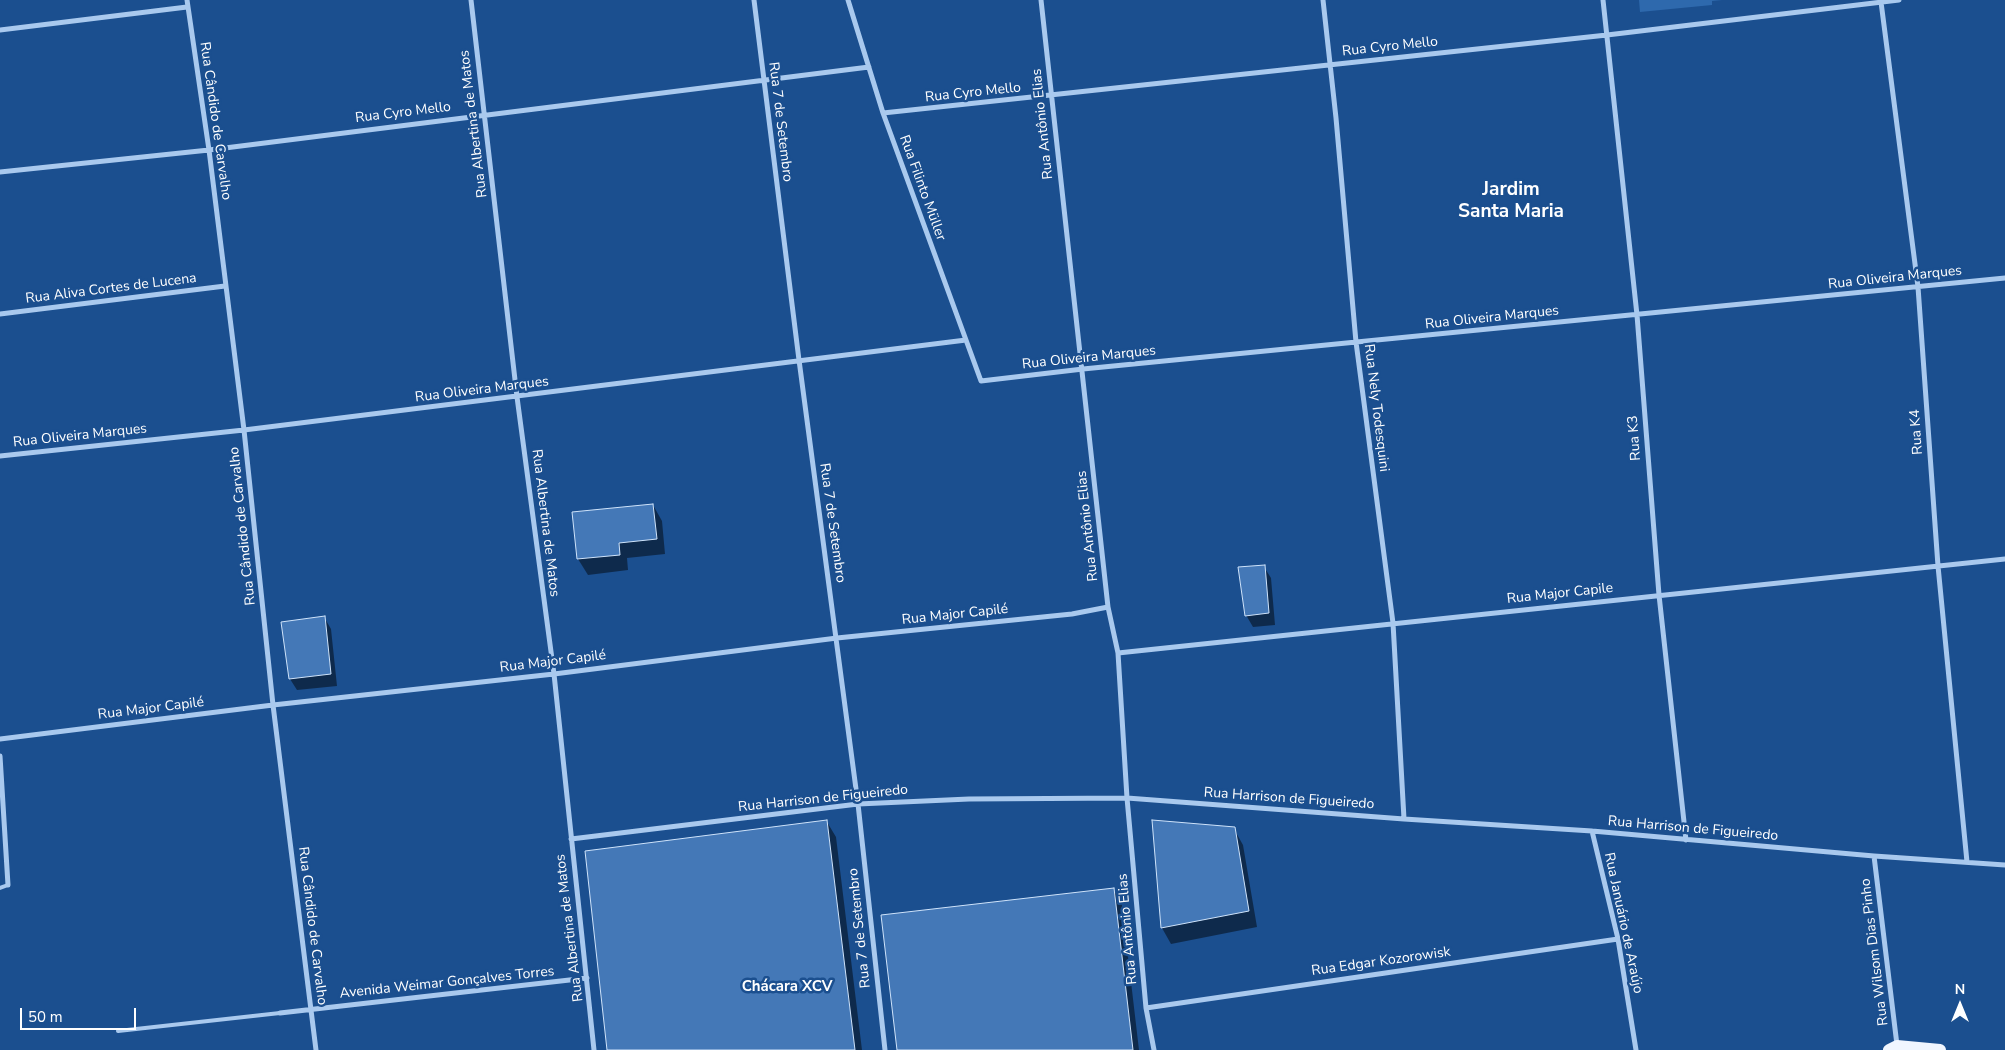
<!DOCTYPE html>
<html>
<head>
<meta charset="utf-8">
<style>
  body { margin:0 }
  #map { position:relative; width:2005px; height:1050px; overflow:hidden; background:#1b4f8f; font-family:"Nunito Sans",sans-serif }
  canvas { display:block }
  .north { position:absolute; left:1935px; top:980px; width:50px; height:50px; -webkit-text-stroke:4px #1b4f8f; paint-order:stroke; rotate:0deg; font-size:14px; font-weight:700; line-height:20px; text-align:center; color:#fff }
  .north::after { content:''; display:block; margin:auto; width:18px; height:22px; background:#fff; clip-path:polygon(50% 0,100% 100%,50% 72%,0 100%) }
  .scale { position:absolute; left:20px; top:1008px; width:116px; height:22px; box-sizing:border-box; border:2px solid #fff; border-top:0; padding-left:6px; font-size:15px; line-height:18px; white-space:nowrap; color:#fff; -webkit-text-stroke:4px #1b4f8f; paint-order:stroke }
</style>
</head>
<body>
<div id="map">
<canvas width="2005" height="1050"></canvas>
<div class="north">N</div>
<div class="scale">50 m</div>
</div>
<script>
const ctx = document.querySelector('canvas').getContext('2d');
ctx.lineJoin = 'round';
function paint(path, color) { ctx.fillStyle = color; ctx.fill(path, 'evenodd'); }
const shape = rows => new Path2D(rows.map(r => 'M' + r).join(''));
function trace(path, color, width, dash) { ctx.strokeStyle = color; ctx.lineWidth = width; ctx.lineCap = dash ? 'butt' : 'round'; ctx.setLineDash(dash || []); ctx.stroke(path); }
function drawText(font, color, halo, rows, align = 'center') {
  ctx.font = font + ' "Nunito Sans",sans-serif'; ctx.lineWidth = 5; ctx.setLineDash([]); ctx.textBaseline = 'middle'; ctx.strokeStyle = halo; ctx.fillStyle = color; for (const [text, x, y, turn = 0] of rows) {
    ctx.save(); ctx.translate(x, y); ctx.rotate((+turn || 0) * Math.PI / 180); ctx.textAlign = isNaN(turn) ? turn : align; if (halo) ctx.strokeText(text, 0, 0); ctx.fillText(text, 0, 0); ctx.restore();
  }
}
paint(shape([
  [1639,0,1722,0,1712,1,1712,5,1640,12]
]), '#2e69ad');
paint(shape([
  [653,505,662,521,665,554,627,558,628,570,588,575,578,559],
  [1264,567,1271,578,1275,625,1253,627,1246,615],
  [324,617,331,629,337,686,297,690,290,679],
  [1153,821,1234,829,1243,845,1257,927,1171,944,1162,928],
  [827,822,836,837,862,1050,609,1050],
  [1113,889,1122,905,1139,1050,898,1050]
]), '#0007');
const building = shape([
  [653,504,657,539,619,543,620,555,577,559,572,512,653,504],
  [1265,565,1269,613,1245,616,1238,567,1265,565],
  [325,616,331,674,289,679,281,622,325,616],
  [827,820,855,1050,607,1050,585,851,827,820],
  [1152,820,1235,827,1249,911,1161,928,1152,820],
  [1114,888,1133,1050,897,1050,881,915,1114,888]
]);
paint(building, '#4478b7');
trace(building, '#cfe3fa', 1);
trace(shape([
  [0,888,8,885],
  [118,1031,280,1013]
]), '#a9c9ee', 4);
trace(shape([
  [187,0,209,150,244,430,273,705,316,1050],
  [471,0,517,397,554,674,594,1050],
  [754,0,799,360,858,804,885,1050],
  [848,0,883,113,981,381,1083,369,2005,278],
  [1041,0,1108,607,1118,653,1127,798,1146,1008,1154,1050],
  [1323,0,1336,118,1356,342,1393,623,1404,819],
  [1603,0,1637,315,1659,595,1686,840],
  [1881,2,1918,287,1938,566,1967,862],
  [0,30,187,7],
  [883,113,1607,35,1899,0],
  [0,172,209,150,869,67],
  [0,314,225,286],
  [0,456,244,430,966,340],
  [1118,653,2005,559],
  [0,739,273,705,554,674,837,638,1072,614,1108,607],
  [0,756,8,885],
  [1592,831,1618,939,1636,1050],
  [571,839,858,804,969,799,1127,798,1404,819,1592,831,1874,856,2005,865],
  [1874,856,1897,1045],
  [1146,1008,1618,939],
  [280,1013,587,978]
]), '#a9c9ee', 5);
trace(shape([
  [1889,1050,1897,1046,1940,1050]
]), '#f0f6ff', 12);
drawText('14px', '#fff', '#1b4f8f', [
  ["Rua Cyro Mello",1390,47,-6],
  ["Rua Cyro Mello",973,93,-6],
  ["Rua Cyro Mello",403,113,-7],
  ["Rua Cândido de Carvalho",215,121,82],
  ["Rua 7 de Setembro",780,122,83],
  ["Rua Albertina de Matos",474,124,-97],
  ["Rua Antônio Elias",1043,124,-96],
  ["Rua Filinto Müller",922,188,70],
  ["Rua Oliveira Marques",1895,278,-6],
  ["Rua Aliva Cortes de Lucena",111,289,-7],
  ["Rua Oliveira Marques",1492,318,-6],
  ["Rua Oliveira Marques",1089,358,-6],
  ["Rua Oliveira Marques",482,390,-7],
  ["Rua Nely Todesquini",1376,408,83],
  ["Rua K4",1917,432,-94],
  ["Rua Oliveira Marques",80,436,-6],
  ["Rua K3",1635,438,-94],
  ["Rua Albertina de Matos",545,523,83],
  ["Rua 7 de Setembro",832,523,82],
  ["Rua Cândido de Carvalho",243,526,-96],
  ["Rua Antônio Elias",1088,526,-96],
  ["Rua Major Capile",1560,594,-6],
  ["Rua Major Capilé",955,615,-6],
  ["Rua Major Capilé",553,662,-7],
  ["Rua Major Capilé",151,709,-7],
  ["Rua Harrison de Figueiredo",823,799,-6],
  ["Rua Harrison de Figueiredo",1289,799,4],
  ["Rua Harrison de Figueiredo",1693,829,5],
  ["Rua Januário de Araújo",1623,923,78],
  ["Rua Cândido de Carvalho",312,926,83],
  ["Rua Albertina de Matos",570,928,-97],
  ["Rua 7 de Setembro",860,928,-96],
  ["Rua Antônio Elias",1128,929,-95],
  ["Rua Wilsom Dias Pinho",1875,952,-97],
  ["Rua Edgar Kozorowisk",1381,962,-8],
  ["Avenida Weimar Gonçalves Torres",447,983,-6]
]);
drawText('bold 15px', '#fff', '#1b4f8f', [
  ["Chácara XCV",787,987]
]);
drawText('bold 19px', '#fff', '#1b4f8f', [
  ["Jardim",1511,190],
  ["Santa Maria",1511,212]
]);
</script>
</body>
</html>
